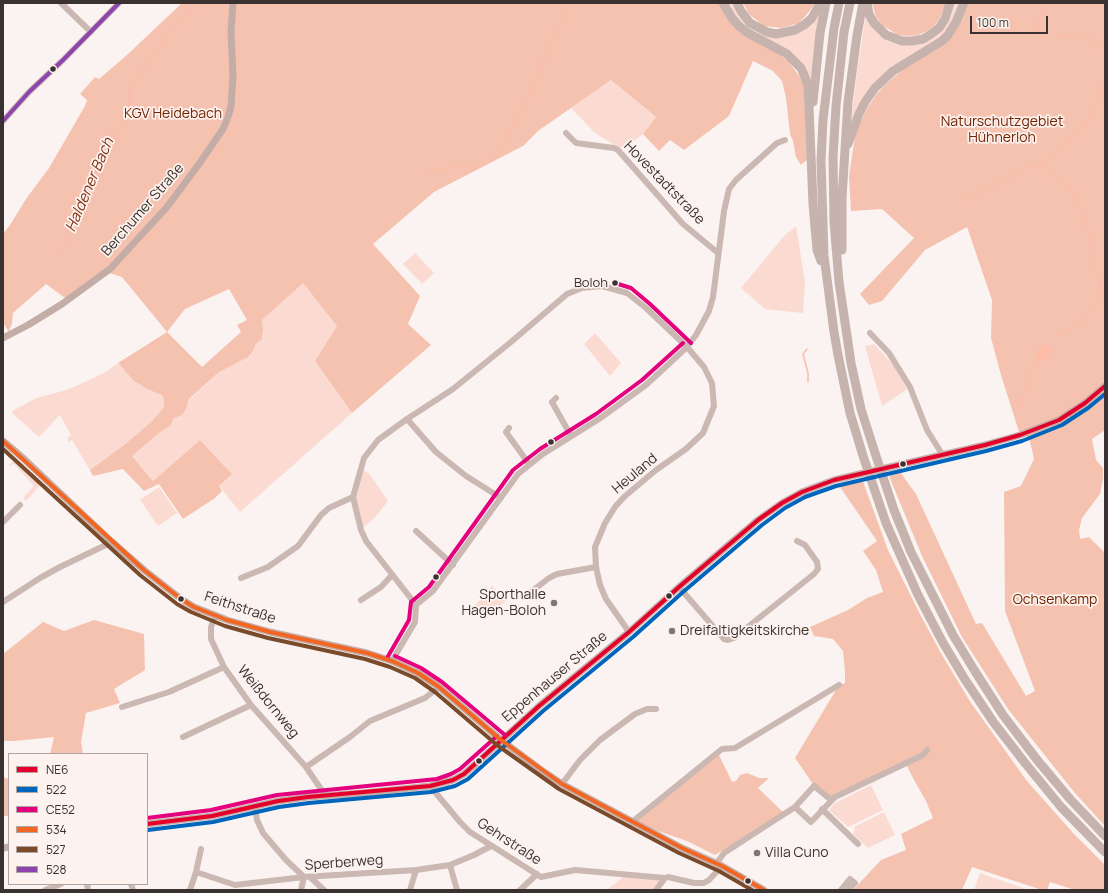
<!DOCTYPE html>
<html>
<head>
<meta charset="utf-8">
<style>
  body { margin:0 }
  #map { position:relative; width:1108px; height:893px; overflow:hidden; background:#faf3f2; font-family:Manrope,sans-serif }
  canvas { display:block }
  .frame { position:absolute; inset:0; border:4px solid #393230; pointer-events:none }
  .legend { position:absolute; left:8px; top:753px; width:140px; height:132px; box-sizing:border-box; background:#fdf2ee; border:1px solid #afa5a2; margin:0; padding:5px 7px; list-style:none; font-size:12px; color:#393230 }
  .legend li { display:flex; align-items:center; gap:8px; height:20px }
  .legend b { width:20px; border:1px solid #afa5a2 }
  .scale { position:absolute; left:970px; top:16px; width:78px; height:18px; box-sizing:border-box; border:2px solid #393230; border-top:0; padding-left:5px; font-size:12px; line-height:14px; white-space:nowrap; color:#393230; -webkit-text-stroke:3px #fdf2ee; paint-order:stroke }
</style>
</head>
<body>
<div id="map">
<canvas width="1108" height="893"></canvas>
<div class="frame"></div>
<ul class="legend">
<li><b style="height:5px;background:#e4002b"></b>NE6</li>
<li><b style="height:5px;background:#0065bd"></b>522</li>
<li><b style="height:5px;background:#e5007d"></b>CE52</li>
<li><b style="height:5px;background:#f26522"></b>534</li>
<li><b style="height:5px;background:#7a4b2a"></b>527</li>
<li><b style="height:5px;background:#8e44ad"></b>528</li>
</ul>
<div class="scale">100 m</div>
</div>
<script>
const ctx = document.querySelector('canvas').getContext('2d');
ctx.lineJoin = 'round';
function paint(path, color) { ctx.fillStyle = color; ctx.fill(path, 'evenodd'); }
const shape = rows => new Path2D(rows.map(r => 'M' + r).join(''));
function trace(path, color, width, dash) { ctx.strokeStyle = color; ctx.lineWidth = width; ctx.lineCap = dash ? 'butt' : 'round'; ctx.setLineDash(dash || []); ctx.stroke(path); }
function drawText(font, color, halo, rows, align = 'center') {
  ctx.font = font + ' Manrope,sans-serif'; ctx.lineWidth = 3.5; ctx.setLineDash([]); ctx.textBaseline = 'middle'; ctx.strokeStyle = halo; ctx.fillStyle = color; for (const [text, x, y, turn = 0] of rows) {
    ctx.save(); ctx.translate(x, y); ctx.rotate((+turn || 0) * Math.PI / 180); ctx.textAlign = isNaN(turn) ? turn : align; if (halo) ctx.strokeText(text, 0, 0); ctx.fillText(text, 0, 0); ctx.restore();
  }
}
paint(shape([
  [727,3,734,3,750,28,756,32,764,35,777,37,783,37,796,34,821,9,810,87,807,75,747,27,736,17],
  [954,3,961,3,951,26,937,40,897,64,850,128,857,72,866,13,877,31,888,41,905,44,948,23,953,10],
  [611,80,656,117,643,134,627,147,618,147,595,133,571,108],
  [796,226,805,282,803,313,765,309,741,288,784,236],
  [415,253,434,273,422,284,403,264],
  [303,282,338,326,315,361,352,413,240,512,219,486,231,473,200,440,153,481,132,456,159,433,170,426,174,418,187,407,189,400,219,372,253,351,256,344,262,338,263,329,262,320],
  [595,333,621,363,610,376,584,344],
  [874,344,896,368,907,389,882,406,865,346],
  [118,363,122,368,147,389,163,396,164,407,151,422,124,445,90,470,72,440,68,442,68,438,71,435,60,415,39,437,11,412,36,398,63,391,76,386,104,373],
  [16,461,42,483,26,501,23,498,34,486,14,464,10,466,9,465,13,462],
  [360,469,369,473,388,501,378,514,361,530,353,497],
  [159,487,177,513,158,526,140,500],
  [492,586,506,601,485,620,471,610],
  [871,785,883,810,848,827,829,810,835,803],
  [884,812,895,835,868,848,853,834,855,829,854,827],
  [980,873,1029,890,974,890],
  [623,877,658,880,662,880,656,890,607,890]
]), '#fbdbd1');
paint(shape([
  [182,3,719,3,727,16,788,61,801,78,804,87,807,160,801,165,796,157,793,141,790,134,786,98,782,81,773,71,753,61,729,116,684,150,670,140,659,151,643,134,656,117,611,80,538,131,523,146,434,192,373,244,420,296,408,324,431,345,352,413,315,361,337,326,303,283,262,320,263,329,262,339,256,344,253,351,248,357,219,372,189,399,187,407,182,415,174,418,170,426,159,433,132,456,153,481,200,440,232,474,219,486,222,491,215,498,183,519,159,484,144,491,123,469,93,476,90,470,124,445,151,422,164,407,163,396,147,389,134,381,118,363,167,332,122,277,103,271,65,298,46,284,13,313,12,323,9,332,3,323,3,234,10,225,26,199,49,168,85,106,87,100,80,94,95,77,99,79,128,54],
  [229,289,247,320,237,325,241,332,202,367,167,332,185,309],
  [743,3,815,3,808,13,799,23,782,28,764,26,749,14],
  [872,3,946,3,940,18,934,26,927,31,918,35,907,36,898,35,882,25,876,17],
  [969,3,1105,3,1105,430,1092,439,1096,460,1103,468,1103,478,1100,494,1082,518,1079,530,1080,539,1089,537,1105,553,1105,826,1074,792,1008,709,962,637,922,556,889,476,900,472,916,494,976,624,982,623,1026,696,1035,691,1005,611,1004,492,1021,486,1034,459,1029,437,1020,435,1001,375,991,338,992,300,967,227,925,250,882,301,869,305,860,294,914,238,882,209,851,211,849,176,855,136,859,125,868,107,876,95,885,85,962,18],
  [862,479,888,550,921,616,942,655,971,703,1027,781,1073,833,1105,865,1105,890,1075,890,1050,882,1047,890,1042,890,972,867,962,890,853,890,881,860,906,850,901,834,933,818,926,801,914,780,907,766,831,799,813,784,795,758,839,685,845,683,845,671,843,651,833,639,814,636,810,627,848,610,867,598,883,592,876,570,863,551,877,541,838,484],
  [94,620,144,634,145,670,114,689,120,703,86,713,81,742,83,754,50,754,54,737,15,741,3,741,3,654,43,622,64,631],
  [718,753,732,782,736,781,740,775,747,773,759,778,769,778,758,788,785,814,715,855,687,841,632,822],
  [3,777,9,779,9,816,3,816]
]), '#f6c2b0');
paint(shape([
  [1044,344,1050,348,1052,351,1043,362,1040,360,1038,360,1035,355,1038,350]
]), '#fdbca6');
trace(shape([
  [1043,3,1038,31,1039,36,1043,38,1048,37],
  [1058,37,1071,34,1082,35,1096,42,1102,47,1105,53],
  [1050,158,1047,162,1047,167,1049,172,1069,188,1078,200,1082,209,1086,220,1093,263,1101,284,1101,292,1099,300,1086,317,1079,324,1055,336],
  [428,170,486,164,496,157,526,101,559,27,563,21,566,9,569,3],
  [962,200,1001,182,1024,169,1041,163,1050,158,1086,123,1094,111,1102,90,1105,77],
  [60,253,79,211,94,183,98,160,107,138,127,119,129,110,129,89,168,34,198,3],
  [807,349,803,354,808,373,808,382],
  [1020,408,1027,384,1033,368,1038,360]
]), '#fdbca6', 1.5);
trace(shape([
  [61,3,91,32],
  [3,121,29,92,63,60,119,3],
  [566,133,576,143,614,148,618,150,683,224,718,253],
  [870,333,889,353,910,387,927,430,942,454],
  [556,398,552,402,571,436],
  [407,419,436,452,466,476,501,498],
  [509,428,506,432,529,464],
  [3,522,20,505],
  [416,531,453,565],
  [241,578,268,567,298,546,321,515,329,508,353,497],
  [679,587,724,639,728,640,734,638,814,574,818,569,817,562,805,545,797,541],
  [527,595,549,578,557,574,596,567],
  [361,600,381,587,392,575],
  [3,602,40,578,60,567,112,542],
  [416,605,366,541,361,530,353,497,364,458,378,440,407,419,453,389,511,342,567,294,582,288,602,286,627,293,646,308,687,347,704,367,712,383,714,406,703,433,686,449,656,470,624,497,615,507,605,523,595,547,596,567,600,585,606,599,629,632],
  [215,616,211,627,211,639,224,667,251,705,306,767,325,795],
  [392,661,415,622,416,605,433,591,518,474,543,454,599,419,646,385,687,347,696,335,709,311,713,297,724,211,729,189,736,180,777,143,785,140],
  [122,707,169,692,224,667],
  [183,737,251,705],
  [306,767,350,737,370,721,425,698,439,687],
  [562,784,580,760,600,740,635,714,647,709,656,709],
  [430,786,460,822,470,832,541,877,575,870,665,878],
  [255,807,257,820,263,833,286,860,304,877],
  [795,807,811,822,835,797,923,755,927,750],
  [822,809,858,844],
  [632,822,722,749,735,748,839,685],
  [716,864,724,853,795,807,814,786,831,800],
  [450,865,457,890],
  [196,872,235,885,304,877,416,870,450,865,474,855,491,846],
  [311,878,324,890],
  [87,884,88,890],
  [131,884,133,890],
  [45,890,61,884],
  [190,890,196,872,201,849],
  [301,890,304,877],
  [410,890,416,870],
  [520,890,537,874],
  [656,890,665,878,668,877,694,883,704,883,709,880,722,866],
  [841,890,846,884,850,879,855,883,850,888,846,884]
]), '#cbb8b2', 6);
trace(shape([
  [3,338,28,325,62,304,110,269,167,207,199,164,223,129,228,117,231,106,233,76,231,32,233,3],
  [3,441,23,458,112,542,144,570,181,599,194,607,227,620,270,632,367,653,392,661,418,673,439,687,501,740,544,772,562,784,682,848,722,866,764,890],
  [147,824,212,816,278,801,308,797,363,793,430,786,453,780,464,774,479,761,539,706,629,632,679,587,758,520,782,503,802,492,834,480,985,445,1020,435,1059,420,1085,403,1105,386],
  [3,848,9,847]
]), '#c4ada6', 7);
trace(shape([
  [723,3,732,18,739,26,748,33,787,54,801,68,805,77,808,87,809,107,813,204,817,250,821,261],
  [737,3,741,11,750,23,767,32,776,34,795,30,804,25,812,18,820,3],
  [839,3,834,28,823,120,821,161,824,256,834,332,838,355,850,413,864,459,886,523,918,595,942,641,964,678,994,723,1025,763,1061,807,1105,852],
  [850,3,844,32,836,106,833,157,834,222,839,282,851,363,861,409,876,456,894,510,911,552,953,635,976,673,1003,715,1038,761,1070,799,1105,836],
  [867,3,869,14,874,23,886,35,902,41,912,41,923,39,931,34,939,28,945,19,950,3],
  [813,102,820,33,826,3],
  [848,144,859,114,865,102,875,88,893,71,942,41,948,35,956,22,964,3],
  [842,250,842,198,848,102,857,35,863,3]
]), '#c7b3ad', 9);
trace(shape([
  [147,824,212,816,278,801,308,797,430,786,453,780,464,774,539,706,629,632,679,587,758,520,782,503,802,492,834,480,985,445,1020,435,1059,420,1085,403,1105,386]
]), '#e4002b', 4);
trace(shape([
  [148,830,213,822,279,807,309,803,431,792,455,786,468,779,543,711,633,637,683,592,762,525,785,508,805,497,836,486,986,451,1022,441,1062,425,1088,408,1105,394]
]), '#0065bd', 4);
trace(shape([
  [615,283,631,288,650,304,691,343],
  [395,656,421,668,442,682,505,735],
  [387,658,409,620,411,602,429,587,513,470,540,449,596,414,642,380,683,343],
  [147,818,211,810,277,795,437,779,451,774,460,769,497,736]
]), '#e5007d', 4);
trace(shape([
  [3,441,144,570,181,599,194,607,227,620,270,632,367,653,392,661,418,673,439,687,501,740,562,784,682,848,722,866,764,890]
]), '#f26522', 4);
trace(shape([
  [3,449,140,575,177,604,191,612,225,626,268,638,365,659,390,667,415,678,435,692,497,745,559,789,679,853,719,871,752,890]
]), '#7a4b2a', 4);
trace(shape([
  [3,121,29,92,63,60,119,3]
]), '#8e44ad', 4);
for (const [x, y, r, color] of [
  [53,69,3.5,"#393230"],
  [615,283,3.5,"#393230"],
  [551,442,3.5,"#393230"],
  [903,464,3.5,"#393230"],
  [436,577,3.5,"#393230"],
  [669,596,3.5,"#393230"],
  [181,599,3.5,"#393230"],
  [554,603,4,"#7d7674"],
  [672,631,4,"#7d7674"],
  [479,761,3.5,"#393230"],
  [757,853,4,"#7d7674"],
  [748,881,3.5,"#393230"]
]) { const dot = new Path2D(); dot.arc(x, y, r, 0, 2 * Math.PI); ctx.fillStyle = color; ctx.fill(dot); trace(dot, '#fdf2ee', 1.5); }
drawText('13px', '#393230', '#fdf2ee', [
  ["Boloh",608,283]
], 'right');
drawText('14px', '#712302', '#fdf2ee', [
  ["KGV Heidebach",173,114],
  ["Naturschutzgebiet",1002,122],
  ["Hühnerloh",1002,138],
  ["Ochsenkamp",1055,600]
]);
drawText('14px', '#393230', '#fdf2ee', [
  ["Hovestadtstraße",664,183,46],
  ["Berchumer Straße",143,210,-49],
  ["Heuland",635,474,-40],
  ["Feithstraße",240,608,18],
  ["Eppenhauser Straße",555,677,-40],
  ["Weißdornweg",268,702,51],
  ["Gehrstraße",509,842,33],
  ["Sperberweg",344,863,-4]
]);
drawText('14px', '#393230', '#fdf2ee', [
  ["Sporthalle",546,595,"right"],
  ["Hagen-Boloh",546,611,"right"],
  ["Dreifaltigkeitskirche",680,631],
  ["Villa Cuno",765,853]
], 'left');
drawText('italic 15px', '#7f3012', '#fdf2ee', [
  ["Haldener Bach",90,185,-67]
]);
</script>
</body>
</html>
